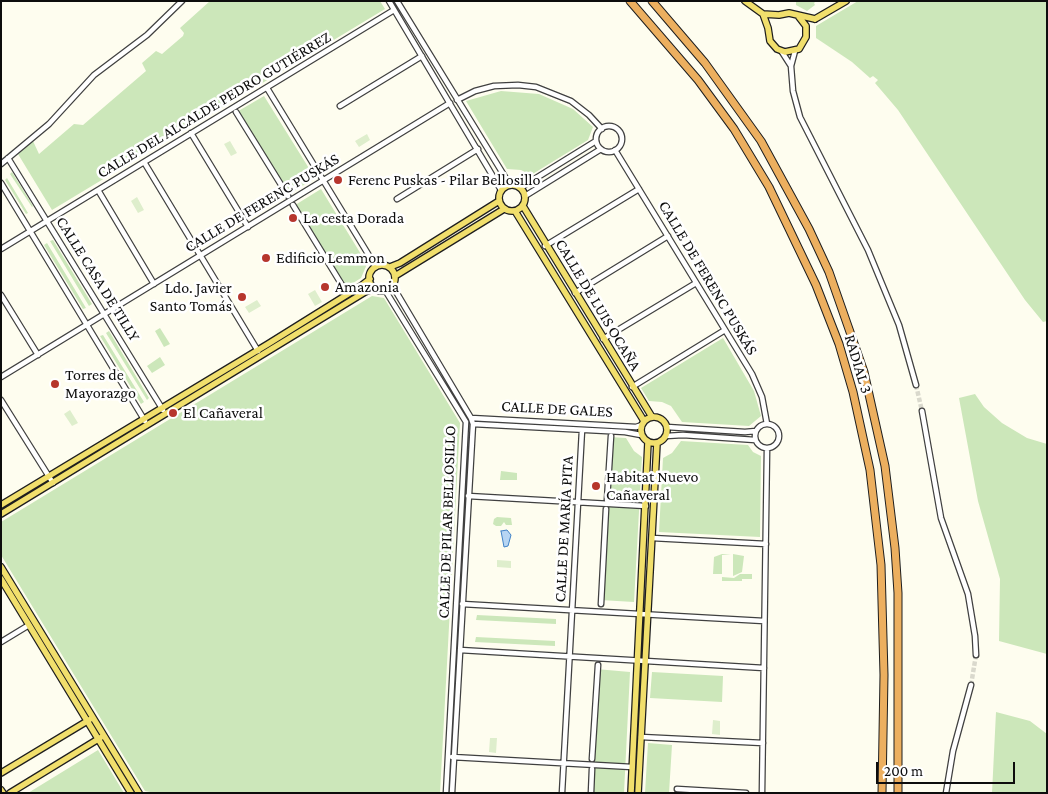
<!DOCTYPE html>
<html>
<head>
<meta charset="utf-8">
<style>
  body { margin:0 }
  #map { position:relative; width:1048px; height:794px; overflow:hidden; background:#fefdef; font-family:"Crimson Pro",serif }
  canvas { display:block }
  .frame { position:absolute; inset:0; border:2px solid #0d0d0d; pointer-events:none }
  .scale { position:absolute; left:876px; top:762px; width:139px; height:22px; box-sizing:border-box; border:2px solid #0d0d0d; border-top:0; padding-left:6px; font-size:15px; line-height:18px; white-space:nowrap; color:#0d0d0d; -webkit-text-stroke:4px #fff; paint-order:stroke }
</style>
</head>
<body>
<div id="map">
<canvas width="1048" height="794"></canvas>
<div class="frame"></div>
<div class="scale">200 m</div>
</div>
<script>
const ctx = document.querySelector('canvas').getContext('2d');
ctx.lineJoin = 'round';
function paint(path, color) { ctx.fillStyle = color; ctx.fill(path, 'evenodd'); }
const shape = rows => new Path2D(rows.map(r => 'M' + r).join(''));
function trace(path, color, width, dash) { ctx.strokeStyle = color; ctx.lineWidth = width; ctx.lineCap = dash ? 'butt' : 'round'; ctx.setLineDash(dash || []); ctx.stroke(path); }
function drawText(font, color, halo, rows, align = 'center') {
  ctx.font = font + ' "Crimson Pro",serif'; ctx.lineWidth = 5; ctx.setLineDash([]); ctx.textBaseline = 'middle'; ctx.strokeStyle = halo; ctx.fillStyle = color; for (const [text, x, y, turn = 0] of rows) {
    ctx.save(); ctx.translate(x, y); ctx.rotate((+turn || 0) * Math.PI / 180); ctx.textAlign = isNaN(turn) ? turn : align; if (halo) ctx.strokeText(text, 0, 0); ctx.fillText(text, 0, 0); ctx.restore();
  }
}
paint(shape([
  [210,1,380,1,385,9,52,210,18,154,33,141,39,154,74,124,83,125,146,71,142,63,156,51,162,54,183,36,184,33,180,28],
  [796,1,816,1,814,3,815,5,807,11,796,5],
  [858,1,1047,1,1047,321,1043,322,1025,300,898,110,875,83,878,80,873,76,870,78,852,62,816,38,816,26],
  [501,91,539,94,573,109,593,127,588,140,531,175,521,170,507,169,466,101],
  [264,96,315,178,286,196,235,113],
  [12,172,33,206,32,207,10,174],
  [7,178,28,213,26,214,5,180],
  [321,189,367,264,361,278,342,290,292,207],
  [53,240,92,304,89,306,50,241],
  [47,243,86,308,83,309,44,245],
  [372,296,384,298,460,423,440,793,155,793,145,791,1,555,1,522],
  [160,328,170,344,164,347,155,331],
  [109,331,149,398,147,400,106,333],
  [103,335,144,402,141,404,100,336],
  [723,338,754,391,761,416,749,426,682,422,671,406,662,402,649,401,641,388],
  [160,357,165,365,152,373,147,366],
  [975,394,984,407,1002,423,1027,438,1047,444,1047,654,999,641,1000,579,978,501,959,398],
  [609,437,626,438,634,451,642,457,634,602,600,600],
  [681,441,748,445,753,452,761,456,760,537,659,532,663,458,672,453],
  [501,471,517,473,517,480,500,480],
  [497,517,511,518,512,525,506,525,504,522,501,526,496,526,493,524,494,519],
  [722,554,731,554,722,555,722,574,713,574,714,557],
  [733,554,744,556,742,572,733,576],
  [740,574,752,574,752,579,742,579,742,581,722,581,722,577,734,578],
  [477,615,556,619,556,624,476,620],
  [476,637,555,641,555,646,475,642],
  [596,669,630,672,624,793,589,793],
  [652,672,723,676,722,702,650,698],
  [996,712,1030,721,1047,734,1047,793,992,793],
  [648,743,672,745,669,793,645,793],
  [98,750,124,793,28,793]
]), '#cce7ba');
paint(shape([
  [367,134,370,140,359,147,355,141],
  [230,141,237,153,231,156,224,144],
  [137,197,144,210,138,213,131,201],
  [315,290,322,302,315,306,308,294],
  [257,300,261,306,249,313,245,307],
  [70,410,78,423,72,426,64,414],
  [497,560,511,561,511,568,497,567],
  [713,720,720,721,720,735,712,734],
  [490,738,497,738,496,753,489,752]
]), '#deeecc');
const water = shape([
  [501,531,507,530,511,535,508,546,504,547,501,531]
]);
paint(water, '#b6d5f3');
trace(water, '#4182c6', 1);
trace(shape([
  [916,385,922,411],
  [971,685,976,655]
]), '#dad9cd', 4.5, [4.5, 2]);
const minor = shape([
  [389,1,501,190],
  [397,1,510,185],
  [795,51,791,66,793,91,800,117,868,250,899,325,916,385],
  [782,52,791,66],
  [267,88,376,267],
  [457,100,475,91,494,86,518,85,536,87,571,101,589,115,602,129],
  [340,106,422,56],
  [236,112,288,196],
  '596 139a13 13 0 1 1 26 0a13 13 0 1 1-26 0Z',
  [191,133,248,227],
  [615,150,752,374,762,397,767,424],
  [8,158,163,410],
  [144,162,258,351],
  [1,164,49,124,94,75,147,35,182,1],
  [1,183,145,421],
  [520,188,596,141],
  [98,190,154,284],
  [525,196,601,149],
  [397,199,478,149],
  [293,205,345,290],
  [545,246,639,189],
  [1,249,394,10],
  [392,285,471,418,473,424,452,793],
  [385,290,466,422,446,793],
  [575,293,668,236],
  [1,295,38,355],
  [603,339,696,283],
  [1,377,450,103],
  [632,387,725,330],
  [1,400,53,483],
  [922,411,941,518,968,594,975,636,976,655],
  [471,418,636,427,642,425],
  '755 436a12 12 0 1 1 24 0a12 12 0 1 1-24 0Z',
  [473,424,625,432,641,435],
  [667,427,745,432,756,431],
  [666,436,683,435,755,440],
  [468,496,646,506],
  [607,500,611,436],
  [652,538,766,544],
  [462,604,764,621],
  [601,604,606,509],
  [1,642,29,625],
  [460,650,764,668],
  [641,737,763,743],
  [452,757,632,767],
  [592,759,598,665],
  [677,789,746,793],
  [562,793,582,430],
  [591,793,592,769],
  [762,793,767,449],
  [946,793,953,751,971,685]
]);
const major = shape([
  [745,1,763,14,779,15,789,13,815,19],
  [763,14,768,28,770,41,777,49,785,52,799,49,806,37,806,26,799,17],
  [815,19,846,1],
  '499 198a13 13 0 1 1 26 0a13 13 0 1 1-26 0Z',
  [523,206,652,417],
  [515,211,644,421],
  '369 278a13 13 0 1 1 26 0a13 13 0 1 1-26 0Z',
  [390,267,400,263,499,201],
  [395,276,504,209],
  '641 430a13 13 0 1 1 26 0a13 13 0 1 1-26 0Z',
  [1,505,268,344,361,286,370,279],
  [1,514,365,292,375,288],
  [1,567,139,793],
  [1,579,131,793],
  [1,773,89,720],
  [1,790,3,793],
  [10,793,100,738],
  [631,793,648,442],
  [638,793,657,443]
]);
const highway = shape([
  [630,1,698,80,734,129,769,187,816,285,839,344,853,392,870,470,881,565,884,675,882,793],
  [652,1,705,63,761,141,809,229,829,272,864,372,885,466,895,548,898,593,898,793]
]);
trace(minor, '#404040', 7);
trace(major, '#1e1e1e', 8);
trace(highway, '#1e1e1e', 9);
trace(minor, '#fff', 4.5);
trace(major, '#f1df6c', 5.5);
trace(highway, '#ecaf5f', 7);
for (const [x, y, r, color] of [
  [338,180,5,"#b6362d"],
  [293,218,5,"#b6362d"],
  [266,258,5,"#b6362d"],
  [325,287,5,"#b6362d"],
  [242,297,5,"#b6362d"],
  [55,384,5,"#b6362d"],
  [173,413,5,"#b6362d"],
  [596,486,5,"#b6362d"]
]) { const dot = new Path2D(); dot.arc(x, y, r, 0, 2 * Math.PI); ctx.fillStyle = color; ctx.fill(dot); trace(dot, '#fff', 2); }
drawText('16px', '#0d0d0d', '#fff', [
  ["CALLE DEL ALCALDE PEDRO GUTIÉRREZ",214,105,-31],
  ["CALLE DE FERENC PUSKÁS",262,203,-31],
  ["CALLE DE FERENC PUSKÁS",708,278,59],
  ["CALLE CASA DE TILLY",98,279,58],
  ["CALLE DE LUIS OCAÑA",598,305,59],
  ["RADIAL 3",858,364,73],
  ["CALLE DE GALES",557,409,3],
  ["CALLE DE PILAR BELLOSILLO",447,522,-88],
  ["CALLE DE MARÍA PITA",564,529,-87]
]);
drawText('16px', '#0d0d0d', '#fff', [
  ["Ferenc Puskas - Pilar Bellosillo",348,180],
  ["La cesta Dorada",303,218],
  ["Edificio Lemmon",276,258],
  ["Amazonia",335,287],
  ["Ldo. Javier",232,288,"right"],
  ["Santo Tomás",232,306,"right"],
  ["Torres de",65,375],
  ["Mayorazgo",65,393],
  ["El Cañaveral",183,413],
  ["Habitat Nuevo",606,477],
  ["Cañaveral",606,495]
], 'left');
</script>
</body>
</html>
